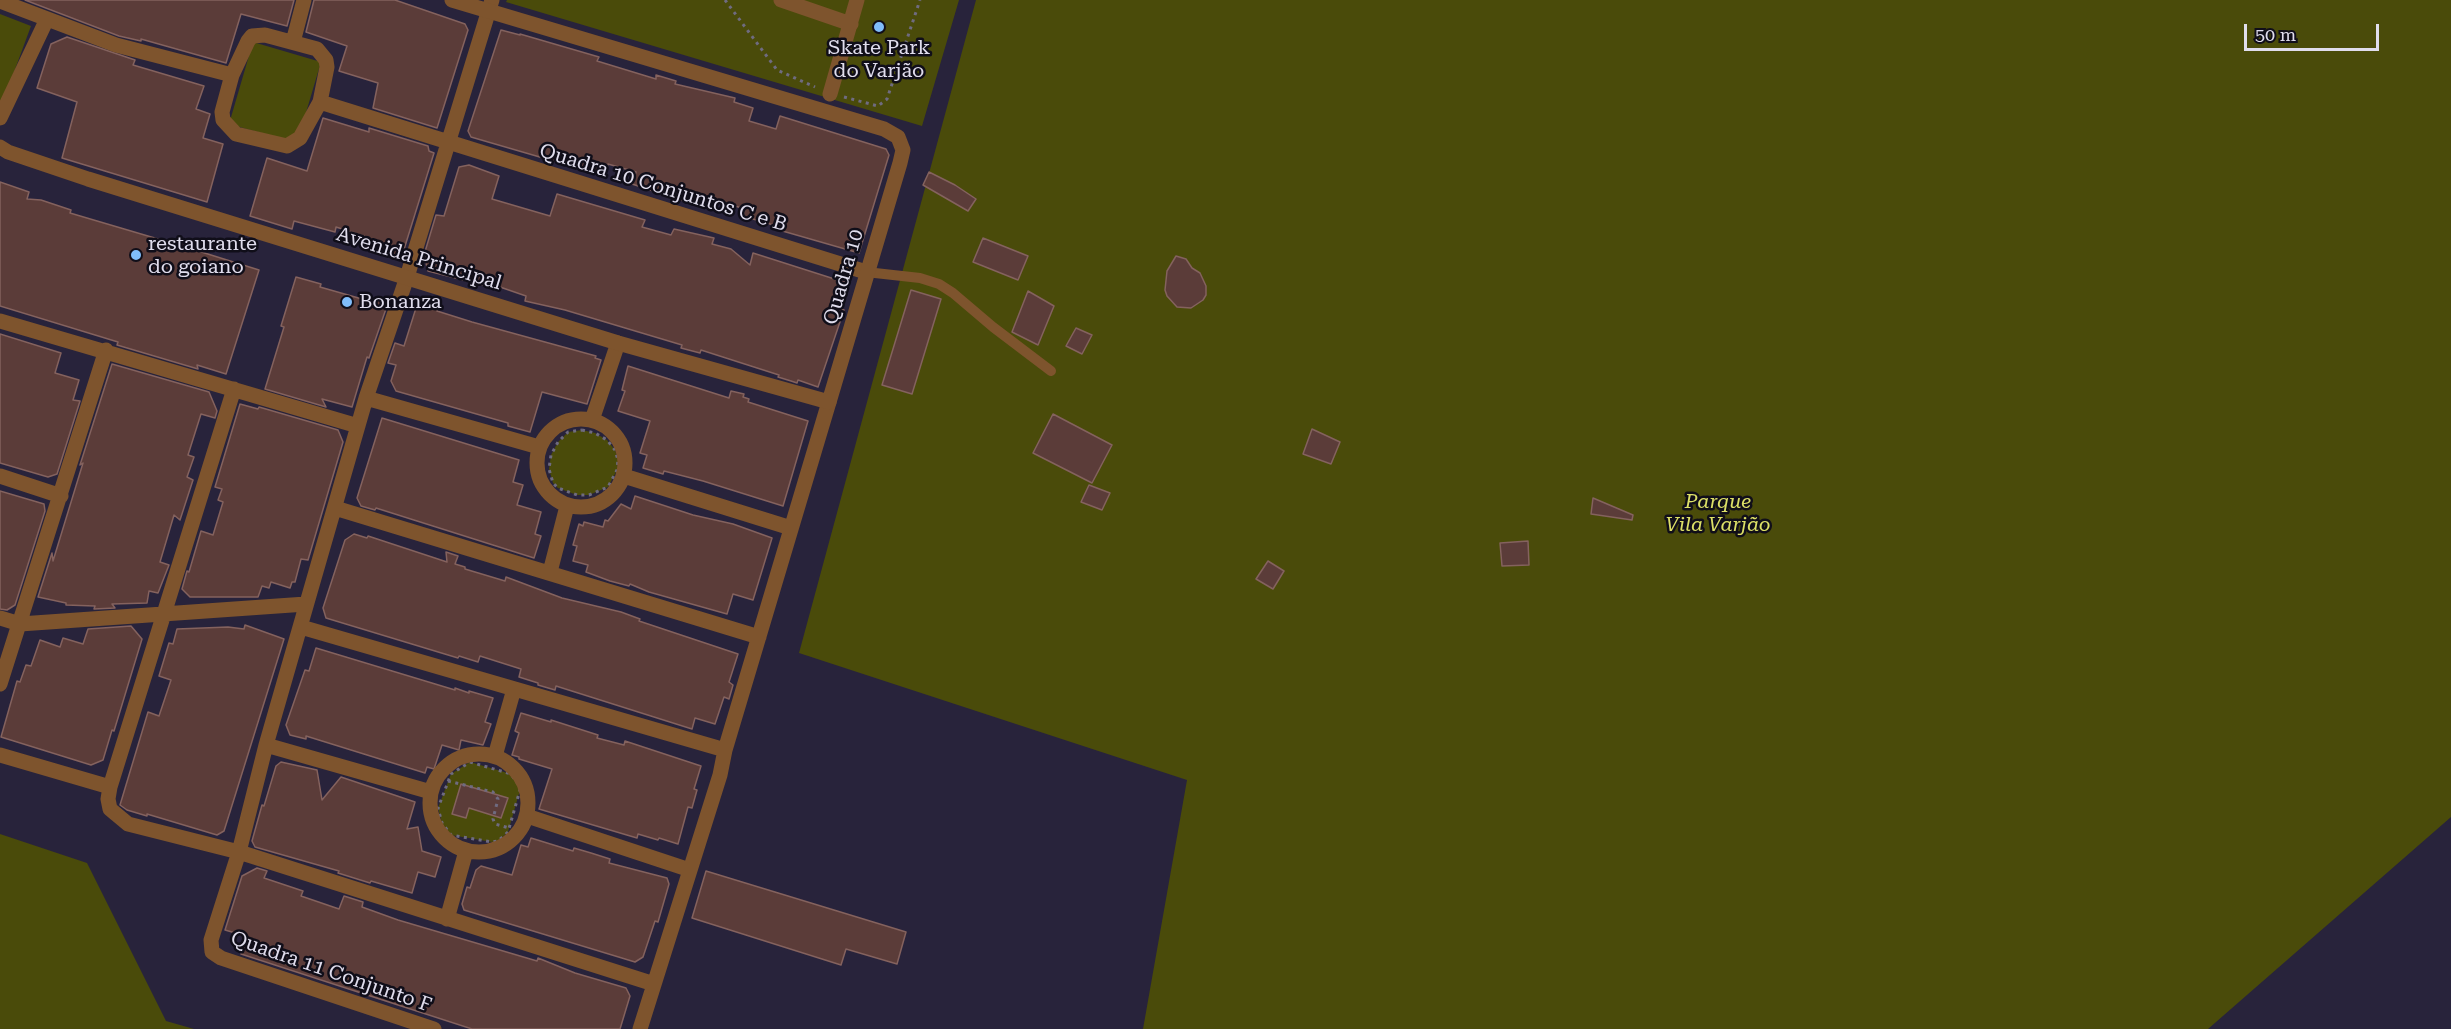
<!DOCTYPE html>
<html>
<head>
<meta charset="utf-8">
<style>
  body { margin:0 }
  #map { position:relative; width:2451px; height:1029px; overflow:hidden; background:#28233b; font-family:"Roboto Serif",serif }
  canvas { display:block }
  .scale { position:absolute; left:2244px; top:24px; width:135px; height:27px; box-sizing:border-box; border:3px solid #e0dded; border-top:0; padding-left:8px; font-size:18px; line-height:21px; white-space:nowrap; color:#e0dded; -webkit-text-stroke:4px #100e19; paint-order:stroke }
</style>
</head>
<body>
<div id="map">
<canvas width="2451" height="1029"></canvas>
<div class="scale">50 m</div>
</div>
<script>
const ctx = document.querySelector('canvas').getContext('2d');
ctx.lineJoin = 'round';
function paint(path, color) { ctx.fillStyle = color; ctx.fill(path, 'evenodd'); }
const shape = rows => new Path2D(rows.map(r => 'M' + r).join(''));
function trace(path, color, width, dash) { ctx.strokeStyle = color; ctx.lineWidth = width; ctx.lineCap = dash ? 'butt' : 'round'; ctx.setLineDash(dash || []); ctx.stroke(path); }
function drawText(font, color, halo, rows, align = 'center') {
  ctx.font = font + ' "Roboto Serif",serif'; ctx.lineWidth = 5; ctx.setLineDash([]); ctx.textBaseline = 'middle'; ctx.strokeStyle = halo; ctx.fillStyle = color; for (const [text, x, y, turn = 0] of rows) {
    ctx.save(); ctx.translate(x, y); ctx.rotate((+turn || 0) * Math.PI / 180); ctx.textAlign = isNaN(turn) ? turn : align; if (halo) ctx.strokeText(text, 0, 0); ctx.fillText(text, 0, 0); ctx.restore();
  }
}
paint(shape([
  [507,0,959,0,922,126,506,2],
  [976,0,2451,0,2451,817,2208,1029,1143,1029,1187,780,799,653],
  [0,14,31,26,0,110],
  [253,42,321,62,297,143,229,124],
  [582,430,595,433,607,440,615,450,618,460,617,470,608,487,589,495,577,495,558,488,553,483,549,469,551,455,558,442,568,432],
  [470,762,511,774,518,784,520,790,508,832,498,841,492,842,451,835,442,823,438,808,451,774],
  [0,834,87,863,166,1021,194,1029,0,1029]
]), '#4a4b0a');
const building = shape([
  [25,0,294,0,287,26,241,14,226,63,141,39,141,41,119,36,25,0],
  [314,0,395,0,465,24,468,30,437,128,373,108,378,83,339,71,347,46,306,32,314,0],
  [501,30,520,35,520,34,599,57,597,61,656,79,656,75,676,81,675,84,735,98,734,102,753,108,749,121,776,129,780,116,886,149,889,155,859,253,779,230,780,227,743,216,745,209,705,197,702,207,632,184,636,172,608,164,605,176,471,137,468,131,501,30],
  [67,37,135,60,133,65,204,86,196,109,210,114,203,138,223,144,207,202,62,158,77,102,37,88,51,44,67,37],
  [323,118,369,132,369,128,428,146,429,151,434,153,401,259,361,248,364,236,336,227,335,232,294,221,292,229,250,216,267,158,307,171,323,118],
  [469,165,499,176,492,199,550,216,557,194,645,220,642,227,671,235,674,229,714,238,712,244,731,249,750,265,753,253,847,283,845,287,847,288,838,308,844,310,818,387,798,380,797,383,791,381,778,377,779,375,701,350,700,353,681,348,682,345,565,310,525,301,526,296,500,287,499,289,428,271,424,255,436,215,444,216,459,167,469,165],
  [929,172,955,185,976,199,968,211,923,185,929,172],
  [0,182,29,192,27,199,41,200,71,210,70,213,175,244,175,241,196,247,195,250,259,270,226,374,197,365,198,369,117,345,118,342,0,306,0,182],
  [983,238,1028,256,1018,280,973,262,983,238],
  [1176,256,1186,259,1192,268,1200,273,1206,286,1206,295,1203,300,1191,308,1177,307,1167,296,1165,290,1167,271,1176,256],
  [296,277,321,284,320,287,362,299,363,296,388,303,369,358,367,357,352,407,322,399,326,407,265,389,284,327,281,326,296,277],
  [911,290,941,299,912,394,882,385,911,290],
  [1028,291,1054,306,1038,345,1012,332,1028,291],
  [425,304,438,307,437,311,472,322,596,356,595,358,601,360,587,404,542,392,530,432,508,426,508,423,396,391,391,381,396,365,388,363,395,343,404,346,416,308,425,304],
  [1076,328,1092,335,1082,354,1066,346,1076,328],
  [0,334,61,353,55,373,79,380,73,400,80,401,57,474,48,477,0,463,0,334],
  [112,364,209,392,217,411,215,418,201,414,188,455,194,457,187,477,193,480,180,520,174,515,160,562,169,565,158,593,149,591,147,603,112,604,115,608,94,609,95,606,66,605,66,603,38,597,52,553,53,561,83,463,80,465,112,364],
  [628,366,729,398,731,391,744,394,743,397,749,399,748,402,808,421,783,506,703,481,664,471,663,474,643,468,647,455,640,453,650,421,618,411,625,391,622,390,628,366],
  [240,404,258,409,259,407,338,430,343,442,308,560,301,559,295,582,292,582,290,588,271,582,269,588,262,586,258,597,190,597,182,589,187,571,189,572,201,531,213,535,223,502,218,500,222,489,215,487,240,404],
  [1053,414,1112,445,1092,483,1033,453,1053,414],
  [382,418,519,460,513,482,523,485,517,505,541,512,535,534,541,536,534,558,376,508,375,510,361,506,357,498,382,418],
  [1312,429,1340,442,1331,464,1303,454,1312,429],
  [1089,485,1110,493,1102,510,1081,502,1089,485],
  [0,491,44,504,45,511,15,605,7,610,0,609,0,491],
  [635,496,693,515,733,524,772,538,753,600,733,594,727,614,649,592,630,584,629,586,610,581,586,572,588,565,573,561,577,546,573,545,579,524,583,526,584,522,603,527,605,520,608,521,621,504,631,509,635,496],
  [1593,498,1633,515,1632,520,1591,514,1593,498],
  [354,534,367,538,368,536,447,562,446,552,458,556,455,564,465,567,465,569,505,581,506,577,562,598,621,612,640,619,639,621,738,654,729,682,733,685,729,699,724,697,715,724,695,718,692,729,556,686,555,690,538,685,538,683,519,677,521,669,480,656,478,662,459,656,458,658,326,618,323,608,345,540,354,534],
  [1528,541,1529,565,1502,566,1500,543,1528,541],
  [1268,561,1284,571,1273,589,1256,579,1268,561],
  [245,625,284,639,224,831,217,835,147,814,147,816,127,810,120,805,148,712,159,716,171,680,159,676,169,643,173,644,177,629,228,627,244,629,245,625],
  [131,626,142,639,114,731,112,730,103,760,91,765,1,737,17,681,20,682,26,665,31,666,40,640,60,647,63,638,83,644,88,629,131,626],
  [316,648,455,690,455,688,469,693,469,691,493,698,485,722,491,724,483,745,461,740,459,750,442,745,434,769,427,767,425,773,306,736,306,739,290,735,286,725,305,670,309,671,316,648],
  [521,713,551,722,551,720,598,735,597,738,624,745,625,741,701,766,694,789,697,790,692,808,688,807,678,844,659,838,658,840,638,834,637,838,539,809,552,769,519,759,519,757,512,755,519,733,515,731,521,713],
  [281,762,317,770,322,800,341,777,415,802,407,829,418,827,422,851,441,857,435,877,418,872,412,893,371,881,370,883,338,873,339,871,255,847,252,841,262,805,264,806,276,766,281,762],
  [461,784,508,798,501,818,469,808,466,818,452,814,461,784],
  [531,838,573,851,574,848,591,853,610,859,609,863,667,878,669,884,658,922,655,921,643,957,635,962,464,910,462,904,467,887,470,888,476,870,481,866,512,875,521,845,528,847,531,838],
  [257,868,267,871,264,878,303,891,301,896,339,909,344,896,363,902,362,907,398,920,537,961,538,958,575,973,626,988,630,996,620,1029,472,1029,241,954,246,936,225,930,242,876,257,868],
  [706,871,906,932,897,964,846,949,841,965,692,918,706,871]
]);
paint(building, '#5b3c39');
trace(building, '#84625e', 1.5);
trace(shape([
  [725,0,777,70,815,87],
  [844,97,878,106,887,99,920,0],
  [582,430,595,433,607,440,615,450,618,460,617,470,608,487,589,495,577,495,558,488,553,483,549,469,551,455,558,442,568,432,582,430],
  [470,762,511,774,518,784,520,790,508,832,498,841,492,842,451,835,442,823,438,808,451,774,470,762],
  [448,781,493,792,498,799,493,819,495,824,509,828]
]), '#6f6b80', 3, [3, 4.5]);
trace(shape([
  [866,272,920,278,939,284,953,293,993,327,1051,371]
]), '#7e542d', 10);
trace(shape([
  [781,0,851,24],
  [830,94,857,0]
]), '#7e542d', 15);
trace(shape([
  [0,1,116,45,232,75],
  [265,35,317,49,326,60,327,67,320,102,300,138,287,146,236,134,223,120,222,112,232,75,248,41,252,36,265,35],
  [293,42,304,0],
  [320,102,866,272],
  [0,118,47,19],
  [0,321,358,426],
  [234,389,110,787,108,799,110,809,128,824,239,852,654,984],
  [366,398,539,447],
  '537 463a44 44 0 1 1 88 0a44 44 0 1 1-88 0Z',
  [592,420,618,343],
  [0,476,61,496],
  [624,476,791,528],
  [335,508,759,637],
  [550,572,567,506],
  [0,618,20,624,306,604],
  [301,627,725,750],
  [0,684,106,350],
  [266,745,431,792],
  '430 803a49 49 0 1 1 98 0a49 49 0 1 1-98 0Z',
  [0,755,110,787],
  [495,756,514,689],
  [527,816,690,870],
  [447,919,466,851],
  [434,1029,221,958,212,952,211,940,239,852,266,745,366,398,407,277,492,0],
  [640,1029,720,775,725,750,829,402]
]), '#7e542d', 15);
trace(shape([
  [0,147,8,152,88,179,618,343,829,402,900,163,903,150,898,137,884,129,452,0]
]), '#7e542d', 15);
for (const [x, y, r, color] of [
  [879,27,6,"#80bdfa"],
  [136,255,6,"#80bdfa"],
  [347,302,6,"#80bdfa"]
]) { const dot = new Path2D(); dot.arc(x, y, r, 0, 2 * Math.PI); ctx.fillStyle = color; ctx.fill(dot); trace(dot, '#100e19', 2); }
drawText('20px', '#e0dded', '#100e19', [
  ["Skate Park",879,48,"center"],
  ["do Varjão",879,71,"center"],
  ["restaurante",148,244],
  ["do goiano",148,267],
  ["Bonanza",359,302]
], 'left');
drawText('20px', '#e0dded', '#100e19', [
  ["Quadra 10 Conjuntos C e B",663,188,17],
  ["Avenida Principal",419,259,17],
  ["Quadra 10",844,277,-74],
  ["Quadra 11 Conjunto F",331,972,19]
]);
drawText('italic 20px', '#dde067', '#100e19', [
  ["Parque",1718,502],
  ["Vila Varjão",1718,525]
]);
</script>
</body>
</html>
